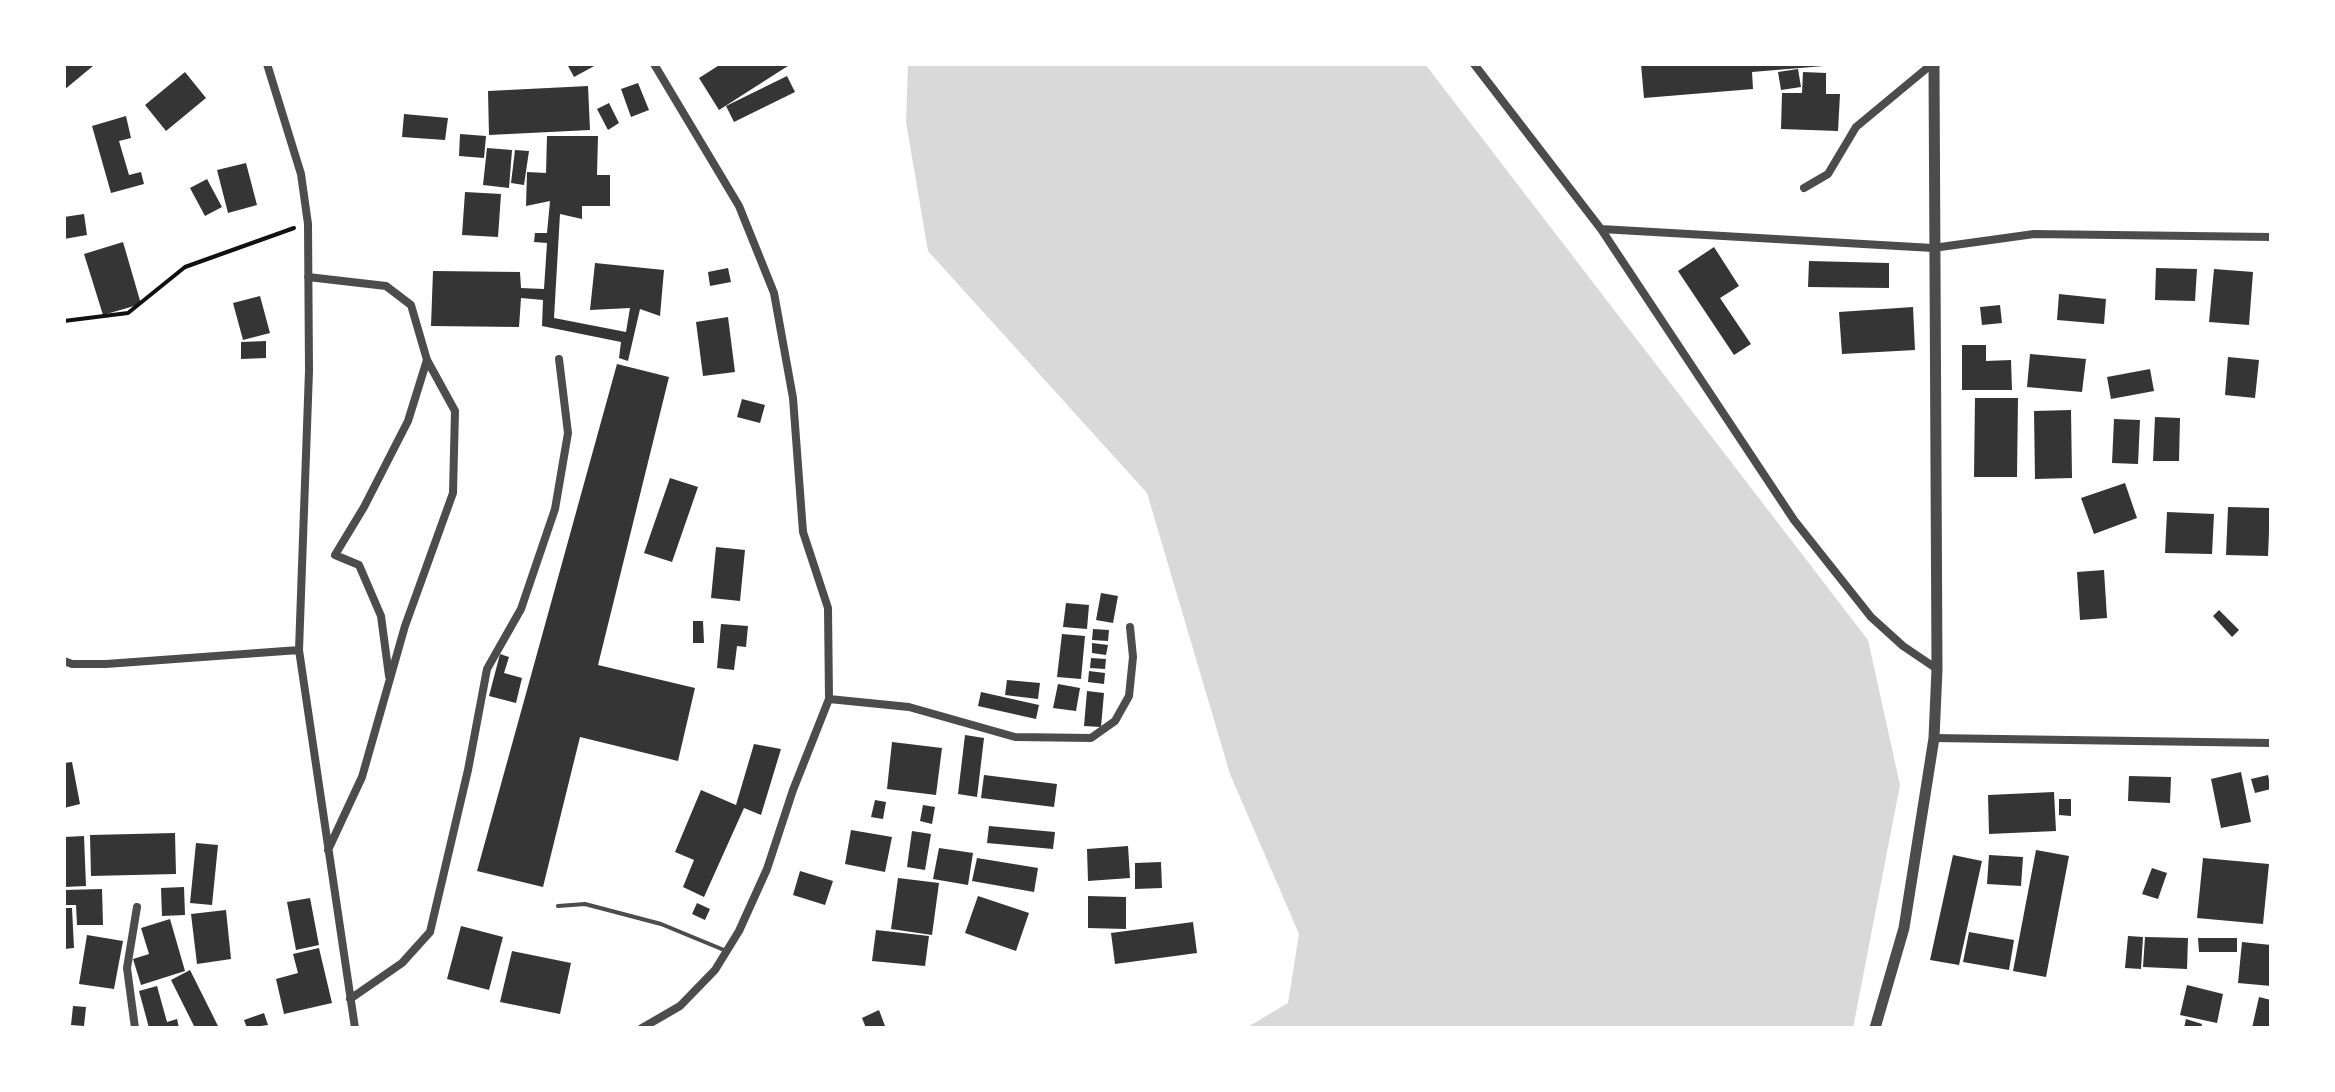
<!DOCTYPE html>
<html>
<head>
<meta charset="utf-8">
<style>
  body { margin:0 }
  #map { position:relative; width:2335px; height:1092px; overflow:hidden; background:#fff; font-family:"Asap Condensed",sans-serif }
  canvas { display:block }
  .frame { position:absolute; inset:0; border:66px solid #fff; pointer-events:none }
</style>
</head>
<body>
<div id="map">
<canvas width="2335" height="1092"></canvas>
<div class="frame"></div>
</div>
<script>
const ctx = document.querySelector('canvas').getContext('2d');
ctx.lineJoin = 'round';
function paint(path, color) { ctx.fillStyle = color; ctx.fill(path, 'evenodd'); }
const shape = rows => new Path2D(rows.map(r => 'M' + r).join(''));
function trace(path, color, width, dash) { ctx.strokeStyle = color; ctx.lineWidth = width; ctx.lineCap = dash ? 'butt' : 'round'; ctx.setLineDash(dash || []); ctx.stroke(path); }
paint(shape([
  [908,64,1425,64,1868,640,1900,785,1853,1028,1246,1028,1288,1003,1299,934,1230,774,1147,493,928,251,906,122]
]), '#d9d9d9');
paint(shape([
  [64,64,91,64,93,66,64,90],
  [567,64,598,64,574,77],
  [721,64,791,64,719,110,699,78],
  [1641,64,1824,64,1824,66,1752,72,1753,89,1644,98],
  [1798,69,1801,87,1781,90,1778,72],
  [185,72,206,98,166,131,145,105],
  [1803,72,1826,73,1826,94,1840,94,1838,131,1781,129,1782,93,1802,93],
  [787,76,795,92,734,122,726,106],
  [638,83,649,110,631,117,621,89],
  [588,86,590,130,489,135,488,91],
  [609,103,619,123,608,130,597,109],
  [404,114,448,118,445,140,402,137],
  [126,116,131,138,119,141,129,175,141,172,144,184,111,193,92,126],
  [460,134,486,136,484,158,459,156],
  [547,136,598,136,597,175,610,175,610,206,582,206,582,219,560,214,554,318,626,332,630,308,590,310,595,263,664,270,660,316,640,309,628,361,619,358,621,342,542,326,543,300,521,298,519,327,431,326,433,271,520,272,521,288,544,289,547,243,534,242,535,233,547,233,550,201,526,206,527,172,546,173],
  [487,148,512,150,509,188,483,185],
  [515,150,529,151,524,185,511,183],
  [246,163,257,205,228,213,217,170],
  [207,179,222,207,205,216,190,188],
  [465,192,501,194,498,237,462,235],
  [84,214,87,235,64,239,64,217],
  [123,242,141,304,103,315,84,254],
  [1714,247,1739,286,1720,298,1751,344,1734,355,1678,271],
  [1809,261,1889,263,1889,288,1808,287],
  [728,268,731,282,710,286,708,272],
  [2156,268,2197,269,2195,301,2155,300],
  [2214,269,2253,272,2249,325,2209,322],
  [2059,294,2106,299,2104,324,2057,320],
  [260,296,270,333,243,340,233,303],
  [2000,305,2002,323,1982,325,1980,307],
  [1913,307,1915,350,1842,354,1839,312],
  [728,317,735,372,703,376,696,322],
  [266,341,266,358,241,359,241,342],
  [1962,345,1986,345,1986,361,2011,360,2012,390,1962,390],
  [2030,354,2086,359,2082,392,2027,387],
  [2228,357,2259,360,2255,398,2225,395],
  [617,364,669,377,598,665,695,688,678,761,580,737,543,887,477,871],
  [2150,369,2154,391,2111,399,2107,377],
  [1975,398,2018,398,2017,477,1974,477],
  [742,399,765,405,760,423,737,417],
  [2071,410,2072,478,2035,479,2034,411],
  [2155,417,2180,418,2179,461,2153,461],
  [2114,419,2140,420,2138,464,2112,463],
  [670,478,698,487,672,562,644,553],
  [2125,483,2137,518,2094,534,2081,498],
  [2228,507,2270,508,2268,556,2226,555],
  [2167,512,2214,514,2212,554,2165,553],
  [716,547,745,550,740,601,711,598],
  [2104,570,2107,618,2080,620,2077,572],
  [1101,593,1118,596,1113,623,1096,620],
  [1066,603,1089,605,1087,629,1063,627],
  [2219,610,2239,630,2232,637,2213,616],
  [693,621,703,621,704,643,693,643],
  [721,624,748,626,746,647,737,646,734,670,717,668],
  [1093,629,1109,630,1108,641,1092,640],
  [1062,634,1085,636,1081,679,1057,677],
  [1092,643,1108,645,1106,655,1092,653],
  [500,654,509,657,504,673,522,678,516,703,489,696],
  [1091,658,1106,659,1105,669,1090,668],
  [1089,671,1105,673,1104,684,1088,682],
  [1007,680,1040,683,1038,699,1005,695],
  [1058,684,1080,688,1076,711,1053,708],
  [1087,691,1104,693,1101,727,1084,726],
  [981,692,1039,705,1036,719,978,706],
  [965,735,984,738,977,797,958,794],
  [892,742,942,748,936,795,887,789],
  [754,744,781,749,761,815,744,808,704,897,683,887,694,860,675,852,701,790,736,805],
  [72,762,80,804,64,808,64,763],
  [2241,772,2251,822,2221,828,2211,779],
  [984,775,1057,784,1054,807,981,798],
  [2268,775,2271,789,2255,793,2251,779],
  [2129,776,2171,777,2170,803,2128,801],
  [2054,792,2056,831,1989,834,1988,795],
  [2059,799,2071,799,2071,816,2059,815],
  [875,800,886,802,883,819,871,817],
  [923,805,935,807,932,824,920,821],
  [989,826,1055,832,1053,849,987,843],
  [851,830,892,837,885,872,845,864],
  [912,831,931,834,925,870,907,867],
  [175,833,176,874,91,876,90,835],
  [84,836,86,886,64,887,64,837],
  [196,843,218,845,212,905,190,903],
  [1128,846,1130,878,1088,881,1087,849],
  [939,848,973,853,968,885,933,879],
  [2036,850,2069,856,2046,977,2013,971],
  [1953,855,1982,861,1959,965,1930,960],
  [1989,855,2023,857,2021,886,1987,884],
  [977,858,1038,868,1034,892,972,881],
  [2203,858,2269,864,2263,924,2197,918],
  [1161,862,1162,888,1135,889,1135,863],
  [2152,868,2167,873,2158,899,2142,894],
  [800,871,833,881,825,905,793,895],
  [898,878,939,883,932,935,891,929],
  [184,887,185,915,162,916,161,888],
  [102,889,103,925,77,925,76,905,64,905,64,890],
  [978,896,1029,913,1016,951,965,933],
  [1088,896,1126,897,1126,929,1088,928],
  [310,898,319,945,296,950,287,902],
  [697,903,710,909,705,920,692,914],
  [64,908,72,908,74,948,64,949],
  [226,910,231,959,197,964,191,914],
  [170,919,185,971,141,985,133,959,149,954,141,928],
  [1193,922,1197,953,1115,964,1111,933],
  [461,926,503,937,489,990,447,979],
  [876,930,929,936,925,966,872,961],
  [1969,932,2014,940,2009,970,1963,962],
  [87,935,123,941,114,989,79,984],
  [2128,936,2143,937,2141,969,2125,968],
  [2145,937,2188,938,2187,969,2143,967],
  [2198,938,2237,938,2237,952,2199,952],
  [2242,942,2271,945,2271,986,2238,983],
  [319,948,332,1003,284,1014,276,979,298,973,293,954],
  [512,951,571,963,560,1014,500,1002],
  [190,970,219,1028,195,1028,171,980],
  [2187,985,2223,994,2217,1023,2180,1015],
  [157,986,167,1022,177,1019,179,1028,149,1028,139,991],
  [2259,997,2271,1000,2271,1028,2252,1028],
  [73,1006,86,1007,84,1026,71,1025],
  [879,1010,885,1026,866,1028,862,1018],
  [264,1013,268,1025,247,1028,244,1020],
  [2186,1019,2202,1024,2201,1028,2184,1028]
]), '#353535');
trace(shape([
  [64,321,128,313,185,267,294,228]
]), '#111', 4);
trace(shape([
  [558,906,585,904,661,924,724,950]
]), '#4c4c4c', 4);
trace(shape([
  [267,64,301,174,308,224,309,371,299,650,355,1028],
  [1474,64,1601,229,1794,520,1871,617,1903,646,1937,669],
  [1804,188,1828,174,1856,127,1932,64],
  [1601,229,1933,248,2034,234,2271,237],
  [308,277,386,286,411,305,427,360,455,411,453,493,405,626,362,777,328,850],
  [64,661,72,664,106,664,299,650],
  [389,676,381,616,359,565,335,555,364,507,408,421,427,360],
  [829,699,909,707,1015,737,1091,738,1115,721,1129,696,1133,657,1130,627],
  [1934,738,2271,743],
  [350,999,402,963,430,932,468,770,487,669,521,609,555,509,568,433,559,359],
  [135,1028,127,968,137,907],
  [642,1028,680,1006,715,970,739,931,767,869,793,790,829,699,828,608,803,532,793,398,774,293,739,206,654,64]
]), '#4c4c4c', 8);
trace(shape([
  [1875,1028,1904,928,1934,738,1937,669,1934,64]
]), '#4c4c4c', 11);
</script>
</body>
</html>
